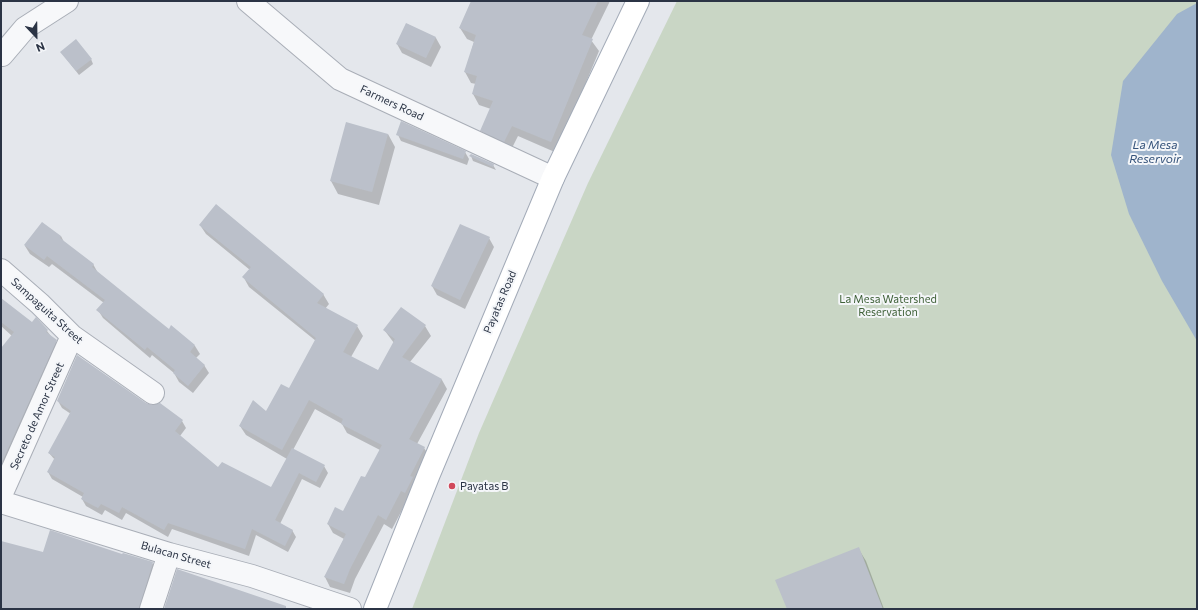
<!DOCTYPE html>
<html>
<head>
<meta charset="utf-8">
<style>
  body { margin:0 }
  #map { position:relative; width:1198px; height:610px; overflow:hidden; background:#e4e7ec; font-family:Commissioner,sans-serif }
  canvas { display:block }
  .frame { position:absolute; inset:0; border:2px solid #2b3445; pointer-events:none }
  .north { position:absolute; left:16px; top:16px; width:40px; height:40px; -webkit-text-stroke:3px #f4f6f9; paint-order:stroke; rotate:158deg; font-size:11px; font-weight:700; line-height:16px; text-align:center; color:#2b3445 }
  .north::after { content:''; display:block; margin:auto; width:14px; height:18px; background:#2b3445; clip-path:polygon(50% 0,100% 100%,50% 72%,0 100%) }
</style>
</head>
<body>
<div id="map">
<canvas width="1198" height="610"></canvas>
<div class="frame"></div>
<div class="north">N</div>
</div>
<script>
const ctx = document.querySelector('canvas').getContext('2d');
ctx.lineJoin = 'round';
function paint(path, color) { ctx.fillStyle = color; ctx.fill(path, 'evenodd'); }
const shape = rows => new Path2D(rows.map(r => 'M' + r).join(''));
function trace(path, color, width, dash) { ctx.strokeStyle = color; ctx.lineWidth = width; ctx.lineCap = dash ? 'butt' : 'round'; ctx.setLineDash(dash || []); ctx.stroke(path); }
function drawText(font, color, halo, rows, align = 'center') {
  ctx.font = font + ' Commissioner,sans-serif'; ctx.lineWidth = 4; ctx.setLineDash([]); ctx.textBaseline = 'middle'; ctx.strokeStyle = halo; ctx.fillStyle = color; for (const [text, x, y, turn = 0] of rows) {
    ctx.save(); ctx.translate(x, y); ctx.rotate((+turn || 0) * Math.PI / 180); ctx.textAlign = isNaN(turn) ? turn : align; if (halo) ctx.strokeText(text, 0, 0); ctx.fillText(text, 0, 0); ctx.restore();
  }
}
paint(shape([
  [677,1,1197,1,1197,609,412,609,479,433,588,183]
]), '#c9d6c5');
paint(shape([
  [1197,3,1197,341,1162,281,1129,214,1111,155,1123,81,1177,14]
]), '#9fb4cc');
paint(shape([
  [478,1,610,1,591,40,599,51,557,153,518,136,510,152,488,141,482,130,491,109,479,105,473,94,476,84,471,83,465,72,474,42,467,39,460,28],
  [407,24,436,38,441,47,431,67,402,53,397,44],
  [64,56,91,59,93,64,79,75],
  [388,134,395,147,379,205,338,194,331,181],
  [398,135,465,152,469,159,467,165,401,141],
  [471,156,493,165,496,170,473,161],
  [200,225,323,294,329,304,325,309,357,326,363,336,351,357,379,371,394,343,385,331,425,326,431,336,410,362,442,380,447,389,417,444,424,448,430,457,392,529,384,524,355,579,350,593,330,587,325,577,344,539,333,533,328,524,344,512,365,479,380,450,347,433,342,424,315,409,293,450,324,466,328,473,320,488,302,479,280,524,292,530,296,537,288,552,256,535,249,556,172,529,168,537,126,513,122,520,105,510,102,515,86,506,82,499,83,497,52,479,48,472,55,460,49,453,71,414,62,408,58,401,145,404,182,421,186,428,180,436,218,468,272,488,287,459,246,435,240,426,266,413,290,390,316,341,249,287,244,278,250,270,206,234],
  [61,236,64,242,93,264,98,273,169,330,171,327,195,346,200,354,196,358,204,365,209,373,193,393,179,382,174,373,152,355,150,358,103,318,98,310,104,303,52,264,49,267,30,254,25,246],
  [489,238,494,247,465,309,437,295,432,286],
  [1,310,47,331,63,352,1,468,1,350,12,336,1,326],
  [1,542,44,553,123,556,152,563,157,570,143,609,1,609],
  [858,548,866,561,884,609,788,609]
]), '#0003');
paint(shape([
  [471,1,598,1,582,35,593,39,551,142,512,126,504,142,480,131,493,101,472,94,477,76,464,72,476,35,459,28],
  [406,23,436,37,426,58,396,44],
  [76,39,92,59,76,71,60,52],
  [401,121,466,151,463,159,396,135],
  [346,122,388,134,372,192,330,181],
  [471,154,494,164,493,167,469,156],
  [216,204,324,294,317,303,358,325,343,352,378,370,395,339,383,330,401,307,426,325,402,357,442,379,409,439,425,447,410,476,413,477,405,493,401,491,386,520,378,515,350,569,344,584,324,577,346,534,327,524,335,507,343,511,361,476,365,477,382,445,341,424,343,419,309,400,282,450,239,426,253,400,266,411,281,384,289,388,316,338,242,277,251,267,199,225],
  [42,222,61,236,60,238,94,264,92,267,144,309,169,329,171,325,195,345,190,352,205,365,188,386,173,373,175,370,147,347,145,350,96,310,105,300,47,256,44,260,24,245],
  [460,224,490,237,460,300,431,286],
  [1,298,32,322,36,317,48,330,46,332,57,340,1,464,1,348,14,332,1,322],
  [77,355,146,403,152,405,160,403,183,420,175,431,218,467,222,462,271,487,292,448,325,465,316,482,299,473,275,520,293,530,285,546,252,529,245,549,168,523,164,530,122,507,119,513,101,504,98,508,81,499,84,493,47,472,55,457,48,453,71,411,57,401],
  [50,530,122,554,123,553,153,562,139,609,1,609,1,541,43,552],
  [859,547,883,609,787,609,775,580],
  [177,569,286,606,286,609,164,609]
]), '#bbc0ca');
const minor = shape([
  [248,1,340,79,553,178],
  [2,55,25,28,67,1],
  [1,270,40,304,72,336,153,393],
  [1,495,72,336],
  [1,502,169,554,252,576,350,609],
  [151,609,169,554]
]);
const major = shape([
  [375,609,429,474,553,178,638,1]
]);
trace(minor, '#a9aeb7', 24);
trace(major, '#a3abb8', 24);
trace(minor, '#f7f8fa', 22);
trace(major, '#fff', 22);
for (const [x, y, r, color] of [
  [452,486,4,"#d1495b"]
]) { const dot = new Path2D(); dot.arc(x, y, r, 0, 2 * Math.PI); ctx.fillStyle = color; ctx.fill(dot); trace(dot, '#f4f6f9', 1.5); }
drawText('11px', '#2b3445', '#f4f6f9', [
  ["Farmers Road",392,103,25],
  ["Payatas Road",500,302,-67],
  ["Sampaguita Street",47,311,42],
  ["Secreto de Amor Street",37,416,-66],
  ["Bulacan Street",176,555,16]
]);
drawText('11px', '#3f6138', '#f4f6f9', [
  ["La Mesa Watershed",888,299],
  ["Reservation",888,312]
]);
drawText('11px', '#2b3445', '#f4f6f9', [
  ["Payatas B",460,486]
], 'left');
drawText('italic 12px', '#34527a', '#f4f6f9', [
  ["La Mesa",1155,145],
  ["Reservoir",1155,159]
]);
</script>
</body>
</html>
